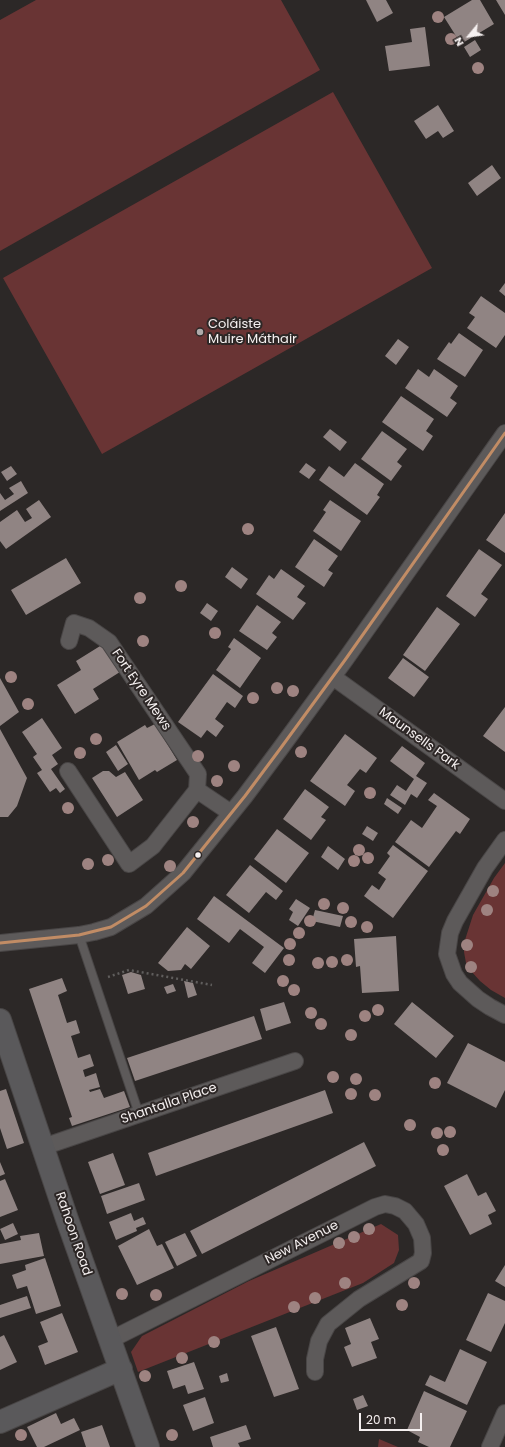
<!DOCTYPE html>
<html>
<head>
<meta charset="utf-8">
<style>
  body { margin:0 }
  #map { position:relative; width:505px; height:1447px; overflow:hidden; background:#2c2827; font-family:Poppins,sans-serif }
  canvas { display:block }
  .north { position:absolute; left:449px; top:16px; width:40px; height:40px; -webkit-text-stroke:3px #2d2726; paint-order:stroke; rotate:241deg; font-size:11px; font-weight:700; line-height:16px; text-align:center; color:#f5f0f0 }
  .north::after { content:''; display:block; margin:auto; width:14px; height:18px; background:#f5f0f0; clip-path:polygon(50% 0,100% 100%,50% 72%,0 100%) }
  .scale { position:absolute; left:359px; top:1413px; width:63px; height:18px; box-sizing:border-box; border:2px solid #f5f0f0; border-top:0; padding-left:5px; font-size:12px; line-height:14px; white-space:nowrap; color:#f5f0f0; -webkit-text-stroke:3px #2d2726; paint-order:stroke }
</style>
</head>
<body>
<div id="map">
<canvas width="505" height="1447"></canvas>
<div class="north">N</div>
<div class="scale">20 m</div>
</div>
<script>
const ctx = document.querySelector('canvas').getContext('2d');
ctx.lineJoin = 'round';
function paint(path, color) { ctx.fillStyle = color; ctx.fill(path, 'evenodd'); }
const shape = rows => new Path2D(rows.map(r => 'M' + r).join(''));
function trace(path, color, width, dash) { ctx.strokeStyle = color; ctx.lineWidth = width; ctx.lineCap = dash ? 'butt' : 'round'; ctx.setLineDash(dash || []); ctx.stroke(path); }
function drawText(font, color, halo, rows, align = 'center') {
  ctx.font = font + ' Poppins,sans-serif'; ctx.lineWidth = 4; ctx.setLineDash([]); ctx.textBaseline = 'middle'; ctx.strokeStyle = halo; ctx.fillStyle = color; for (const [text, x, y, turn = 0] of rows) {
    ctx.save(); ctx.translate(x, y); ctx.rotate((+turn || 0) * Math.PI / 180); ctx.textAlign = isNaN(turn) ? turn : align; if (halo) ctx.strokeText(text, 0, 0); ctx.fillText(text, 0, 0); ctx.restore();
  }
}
paint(shape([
  [36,0,281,0,320,70,0,251,0,20],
  [333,92,432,268,102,454,3,278],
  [505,863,505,998,491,990,480,981,471,971,466,963,464,952,464,943,473,915,494,878],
  [381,1224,398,1235,399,1250,394,1263,363,1283,138,1372,131,1352,142,1336,249,1281],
  [379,1439,398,1447,378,1447]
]), '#693434');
paint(shape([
  [366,0,386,0,393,13,377,22],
  [472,0,480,0,494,24,461,44,444,17],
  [496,0,505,0,505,15],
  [425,27,430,66,389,71,385,46,412,42,410,29],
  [475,40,481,50,470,57,464,47],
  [438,105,454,131,443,138,438,131,426,139,414,121],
  [492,165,501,178,477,196,468,183],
  [505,283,505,296,499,291],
  [481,296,505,313,505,335,496,348,467,328,475,317,469,313],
  [459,333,483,350,465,377,437,359,449,342,451,344],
  [398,339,409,347,396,365,385,356],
  [418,369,429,377,434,369,458,386,450,398,457,403,447,417,405,388],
  [401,396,434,419,426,431,433,436,423,451,382,422],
  [330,429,347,442,340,451,323,437],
  [382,431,407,449,397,462,402,466,391,481,361,459],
  [306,463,316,470,309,479,299,472],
  [355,463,384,484,377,495,380,497,367,515,319,480,329,466,344,477],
  [11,466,17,474,7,481,1,472],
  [21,481,28,493,0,511,0,493,5,500,14,494,9,488],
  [39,500,51,517,6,549,0,541,0,522,17,510,25,522,32,518,26,509],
  [330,500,361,521,341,551,313,531,326,512,323,510],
  [505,513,505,553,486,540],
  [314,539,338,556,328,570,333,573,324,587,295,567],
  [479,549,502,565,481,594,488,599,475,617,446,596],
  [66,558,81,583,26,615,11,590],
  [232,567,248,579,241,589,225,577],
  [281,569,305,586,297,597,306,603,293,620,256,594,269,575,274,579],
  [207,603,218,611,211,621,200,613],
  [257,605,281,622,272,633,277,637,267,650,239,631],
  [437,607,460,624,425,671,403,655],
  [113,638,131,665,93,689,99,699,75,714,57,685,81,670,76,661],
  [234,638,261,658,240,688,216,670,231,649,228,647],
  [403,658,429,677,414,697,388,678],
  [213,674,243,696,235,708,227,702,215,719,224,726,216,737,207,730,201,738,178,722],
  [0,678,19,712,0,726],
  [505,707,505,752,483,736],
  [42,718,62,748,52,755,58,764,51,769,65,789,60,793,56,788,50,792,37,773,42,770,33,757,37,754,22,732],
  [155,724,177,760,157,772,155,770,139,780,117,742,145,725,147,728],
  [0,729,27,778,17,806,8,817,0,817],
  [345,734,377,758,366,773,360,769,347,785,355,791,345,806,310,781],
  [116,745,128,764,118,771,106,752],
  [402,746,425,763,416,776,427,783,417,798,411,794,405,805,390,795,397,785,406,791,414,779,390,761],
  [103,771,109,771,116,777,125,772,143,800,117,817,92,778],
  [305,789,329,807,321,817,326,820,311,840,283,819],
  [434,793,470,819,460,834,456,831,429,867,395,842,411,820,422,828,437,806,428,800],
  [387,798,402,808,398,814,384,804],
  [367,826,378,833,373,841,362,834],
  [277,829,309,853,286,883,254,859],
  [393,845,428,871,393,918,364,896,372,885,379,890,386,879,378,873,390,856,387,853],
  [328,846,345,859,338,870,321,857],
  [250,865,283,891,276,900,266,892,249,913,226,895],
  [214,896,284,948,265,973,252,963,264,947,240,929,229,943,197,919],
  [296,899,310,908,298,926,289,920,293,912,289,909],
  [315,910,343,916,340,927,312,921],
  [187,927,210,946,191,969,185,964,181,970,168,971,158,963],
  [396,936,399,991,362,993,360,966,356,967,354,939],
  [131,972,141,975,145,989,128,994,122,975],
  [62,978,67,991,58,995,67,1023,76,1020,80,1033,71,1036,78,1058,90,1054,94,1066,83,1070,85,1077,96,1073,100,1087,89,1090,90,1092,100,1089,104,1098,124,1091,130,1107,72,1126,69,1118,72,1117,29,989],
  [184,981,193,983,197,995,188,998],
  [173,984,176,991,167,994,164,987],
  [284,1002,291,1023,266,1031,260,1009],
  [412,1002,454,1036,436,1058,394,1024],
  [254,1016,262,1039,135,1081,127,1058],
  [468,1043,505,1062,505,1090,496,1108,447,1083],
  [6,1089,24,1143,7,1149,0,1128,0,1091],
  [325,1090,333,1113,156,1176,148,1153],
  [364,1142,376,1166,202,1254,190,1231],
  [113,1153,125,1185,100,1194,88,1162],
  [0,1162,5,1174,0,1176],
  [467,1174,478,1196,486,1192,496,1211,488,1215,492,1224,470,1235,444,1186],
  [5,1179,18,1210,0,1217,0,1181],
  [139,1183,145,1200,107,1214,101,1196],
  [131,1213,134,1221,143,1217,146,1224,136,1228,137,1231,116,1240,109,1222],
  [13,1223,18,1234,5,1240,0,1229],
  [149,1229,157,1246,162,1244,174,1268,137,1285,118,1246],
  [39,1233,44,1256,0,1264,0,1244,21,1240,20,1236],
  [185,1233,197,1256,177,1266,165,1242],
  [45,1258,61,1306,36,1314,27,1286,17,1289,12,1275,26,1270,25,1265],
  [505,1265,505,1287,495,1281],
  [488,1293,505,1301,505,1323,491,1352,466,1340],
  [27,1296,31,1308,0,1318,0,1305],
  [62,1313,78,1352,45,1365,38,1346,48,1342,40,1322],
  [370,1318,379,1339,371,1342,377,1358,352,1367,344,1347,351,1344,345,1328],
  [276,1327,299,1389,274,1397,251,1336],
  [4,1335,17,1362,0,1370,0,1337],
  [460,1349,487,1362,467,1405,425,1385,430,1375,445,1382],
  [194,1362,204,1389,188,1394,185,1385,173,1389,167,1371],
  [227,1373,229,1381,221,1383,219,1376],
  [424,1391,467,1411,450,1447,429,1447,418,1442,420,1437,407,1430],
  [363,1395,368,1406,357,1410,353,1399],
  [205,1397,214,1423,193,1431,183,1405],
  [56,1413,61,1424,74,1418,80,1430,44,1447,37,1447,27,1427],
  [102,1425,110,1447,86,1447,81,1432],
  [246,1425,251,1439,238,1443,240,1447,213,1447,210,1437]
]), '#908483');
const lane = shape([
  [79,935,139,1114]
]);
const street = shape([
  [69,641,74,623,89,628,109,642,198,774,197,790],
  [333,677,505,801],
  [68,771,129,864,153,846,197,790,231,813],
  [505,840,485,868,455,921,450,933,447,954,454,974,460,983,478,999,490,1007,505,1015],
  [0,943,79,935,94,932,111,927,146,906,183,873,245,796,280,749,345,660,505,433],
  [43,1147,295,1061],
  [110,1340,375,1207,385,1204,395,1206,405,1211,416,1224,422,1238,423,1253,421,1261,359,1299,328,1324,319,1341,315,1359,315,1372],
  [490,1447,505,1413]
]);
const secondary = shape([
  [0,1020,67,1219,148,1447],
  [0,1422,121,1369]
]);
trace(lane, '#494646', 10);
trace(street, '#494646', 18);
trace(secondary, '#494646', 24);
trace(shape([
  [108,977,129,970,212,985]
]), '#605e5d', 2.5, [2, 3]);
trace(lane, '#5d5a5a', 8);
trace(street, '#5d5a5a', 16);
trace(secondary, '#5a595b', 22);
trace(shape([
  [0,943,79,935,111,927,146,906,183,873,245,796,280,749,345,660,505,433]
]), '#c18c65', 3);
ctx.fillStyle = '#9e8381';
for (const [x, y] of [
  [438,17],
  [451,39],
  [478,68],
  [248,529],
  [181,586],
  [140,598],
  [215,633],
  [143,641],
  [11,677],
  [277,688],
  [293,691],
  [253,698],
  [28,704],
  [96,739],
  [301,752],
  [80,753],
  [198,756],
  [234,766],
  [217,781],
  [370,793],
  [68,808],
  [193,822],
  [359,850],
  [368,858],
  [108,860],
  [354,861],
  [88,864],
  [170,866],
  [493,891],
  [324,904],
  [343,908],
  [487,910],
  [310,921],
  [351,922],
  [367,927],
  [299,933],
  [290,944],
  [467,945],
  [289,960],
  [347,960],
  [332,962],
  [318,963],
  [471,967],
  [283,981],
  [294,990],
  [378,1010],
  [311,1013],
  [365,1016],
  [321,1024],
  [351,1035],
  [333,1077],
  [356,1079],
  [435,1083],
  [351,1094],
  [375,1095],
  [410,1125],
  [450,1132],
  [437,1133],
  [443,1150],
  [369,1229],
  [354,1237],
  [339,1243],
  [345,1283],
  [414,1283],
  [122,1294],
  [156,1295],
  [315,1298],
  [402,1305],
  [294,1307],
  [214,1342],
  [182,1358],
  [145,1376],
  [21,1435],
  [172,1435]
]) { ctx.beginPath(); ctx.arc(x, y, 6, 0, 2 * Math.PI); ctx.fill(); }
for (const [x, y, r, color] of [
  [200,332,4,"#afaaaa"],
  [198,855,3.5,"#f5f0f0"]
]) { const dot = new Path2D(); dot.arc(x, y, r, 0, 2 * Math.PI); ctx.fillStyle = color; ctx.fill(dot); trace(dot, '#2d2726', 1.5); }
drawText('13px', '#f5f0f0', '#2d2726', [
  ["Coláiste",208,325],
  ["Muire Máthair",208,340]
], 'left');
drawText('13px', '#f5f0f0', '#2d2726', [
  ["Fort Eyre Mews",141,690,56],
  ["Maunsells Park",419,739,36],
  ["Shantalla Place",169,1104,-19],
  ["Rahoon Road",73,1234,71],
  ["New Avenue",302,1243,-27]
]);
</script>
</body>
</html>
